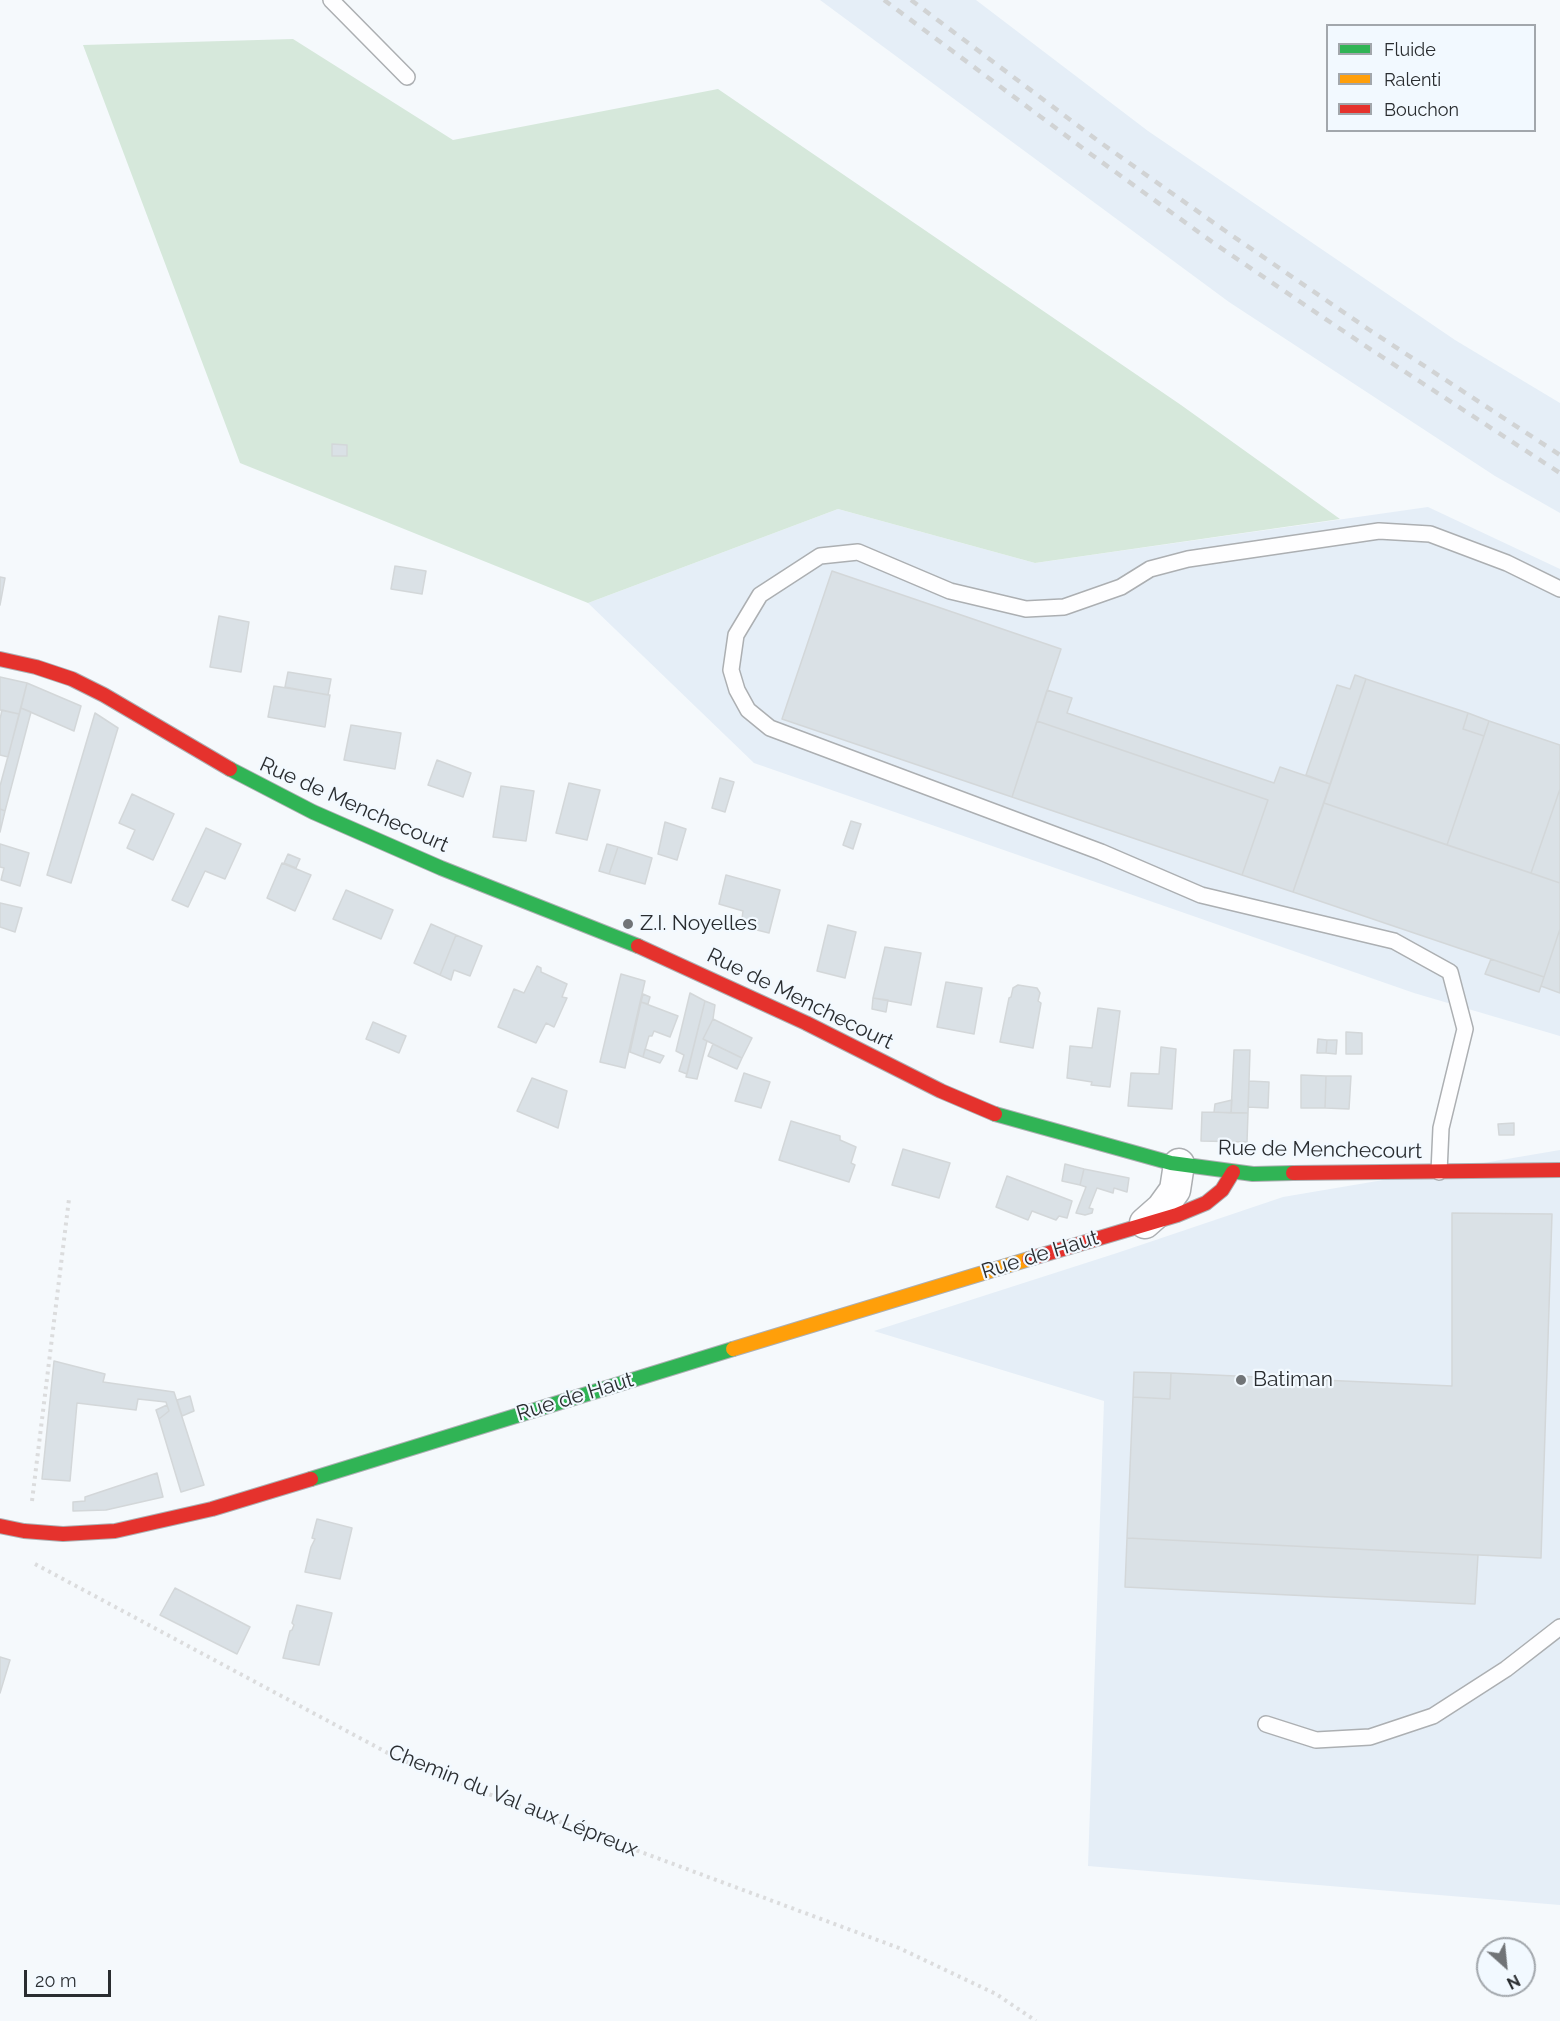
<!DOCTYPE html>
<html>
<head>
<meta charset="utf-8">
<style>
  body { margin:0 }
  #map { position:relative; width:1560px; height:2021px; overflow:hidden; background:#f5f9fc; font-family:Raleway,sans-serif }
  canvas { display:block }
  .legend { position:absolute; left:1326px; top:24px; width:210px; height:108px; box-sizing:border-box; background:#f2f9ff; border:2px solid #a2a7ac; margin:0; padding:8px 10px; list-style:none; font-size:18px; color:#2a2d30 }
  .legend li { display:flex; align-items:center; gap:12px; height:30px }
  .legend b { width:30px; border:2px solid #a2a7ac }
  .north { position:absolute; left:1476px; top:1937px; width:60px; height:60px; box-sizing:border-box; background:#f2f9ff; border:2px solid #a2a7ac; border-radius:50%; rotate:153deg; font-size:16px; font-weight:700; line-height:24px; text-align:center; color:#2a2d30 }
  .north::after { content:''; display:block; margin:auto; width:21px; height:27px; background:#717477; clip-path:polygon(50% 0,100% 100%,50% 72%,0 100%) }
  .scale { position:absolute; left:24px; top:1970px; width:87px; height:27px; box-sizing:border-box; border:3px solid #2a2d30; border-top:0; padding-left:8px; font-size:18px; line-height:21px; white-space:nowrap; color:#2a2d30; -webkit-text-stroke:4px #f2f9ff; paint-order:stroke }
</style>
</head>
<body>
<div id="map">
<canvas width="1560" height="2021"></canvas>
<ul class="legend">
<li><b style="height:8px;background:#30b455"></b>Fluide</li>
<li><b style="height:8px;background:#ff9f0a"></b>Ralenti</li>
<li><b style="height:8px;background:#e5322d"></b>Bouchon</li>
</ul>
<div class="north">N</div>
<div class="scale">20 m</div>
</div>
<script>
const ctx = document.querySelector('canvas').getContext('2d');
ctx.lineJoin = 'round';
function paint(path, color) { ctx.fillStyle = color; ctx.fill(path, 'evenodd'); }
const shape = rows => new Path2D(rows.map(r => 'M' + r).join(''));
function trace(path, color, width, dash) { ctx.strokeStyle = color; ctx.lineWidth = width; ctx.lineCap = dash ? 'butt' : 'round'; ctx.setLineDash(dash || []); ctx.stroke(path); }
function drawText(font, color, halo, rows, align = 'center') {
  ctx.font = font + ' Raleway,sans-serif'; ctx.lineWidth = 4.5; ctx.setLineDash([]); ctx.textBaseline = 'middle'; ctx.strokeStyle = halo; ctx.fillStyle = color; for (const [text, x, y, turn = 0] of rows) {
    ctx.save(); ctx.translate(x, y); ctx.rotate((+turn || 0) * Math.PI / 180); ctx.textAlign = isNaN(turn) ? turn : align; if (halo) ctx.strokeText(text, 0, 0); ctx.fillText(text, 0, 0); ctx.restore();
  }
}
paint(shape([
  [820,0,976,0,1148,131,1455,340,1560,403,1560,513,1495,476,1229,302],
  [1428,507,1560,569,1560,1036,1414,993,754,763,588,603,838,509,1035,563],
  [1560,1150,1560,1905,1088,1866,1104,1401,874,1331,1117,1253,1283,1197]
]), '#e5eef7');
paint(shape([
  [293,39,453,140,718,89,1181,405,1340,519,1035,563,838,509,588,603,240,463,83,45]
]), '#d6e8db');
const building = shape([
  [332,444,347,445,347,456,332,456,332,444],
  [395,566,426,571,422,594,391,589,395,566],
  [832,571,1061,649,1012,797,782,719,832,571],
  [0,577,5,578,0,605,0,577],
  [219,616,249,622,241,672,210,667,219,616],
  [288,672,331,679,328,695,285,687,288,672],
  [1355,675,1366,679,1330,784,1306,775,1337,685,1350,689,1355,675],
  [0,677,27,683,19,714,0,710,0,677],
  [1366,679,1468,713,1463,729,1484,736,1447,845,1324,803,1366,679],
  [27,683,81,706,74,731,21,708,27,683],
  [274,686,330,695,325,727,268,717,274,686],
  [1047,690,1072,698,1067,713,1274,783,1280,767,1330,784,1293,892,1242,875,1268,800,1037,721,1047,690],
  [21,708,31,712,5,811,0,809,0,786,21,708],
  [2,710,19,714,8,757,0,755,0,719,2,710],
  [95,713,118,728,71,883,47,875,95,713],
  [1468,713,1489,721,1484,736,1463,729,1468,713],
  [1037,721,1268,800,1242,875,1012,797,1037,721],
  [1489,721,1560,745,1560,789,1531,873,1447,845,1489,721],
  [351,725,401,733,395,769,344,760,351,725],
  [437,760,471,773,463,797,428,785,437,760],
  [720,778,734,782,725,812,712,808,720,778],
  [569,783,600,790,587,840,556,833,569,783],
  [501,786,534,791,526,841,493,837,501,786],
  [1560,789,1560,883,1531,873,1560,789],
  [132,794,174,814,153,860,127,848,135,830,119,823,132,794],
  [1324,803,1560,883,1560,929,1544,977,1293,892,1324,803],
  [0,809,5,811,0,832,0,809],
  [851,821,861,824,853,849,843,845,851,821],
  [665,822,686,829,677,860,658,854,665,822],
  [206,828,241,844,225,879,205,871,188,907,172,900,206,828],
  [0,844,29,853,20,886,1,880,4,868,0,867,0,844],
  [607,844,618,847,609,874,599,871,607,844],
  [618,847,652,858,645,884,609,874,618,847],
  [288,854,300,859,296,868,284,863,288,854],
  [282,863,311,875,295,911,267,898,282,863],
  [726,875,780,890,769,933,741,926,743,911,719,904,726,875],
  [346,890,393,910,381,939,333,919,346,890],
  [0,903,22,908,15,932,0,927,0,903],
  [431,924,456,935,440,975,414,963,431,924],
  [828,925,856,932,845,978,817,971,828,925],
  [1560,929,1560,993,1541,986,1560,929],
  [456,935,482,946,470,976,454,970,451,980,440,975,456,935],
  [885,947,921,953,911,1005,873,998,885,947],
  [1491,959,1544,977,1539,992,1485,974,1491,959],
  [537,966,541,968,541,972,567,984,562,997,567,998,554,1027,546,1023,536,1043,498,1027,514,989,524,993,537,966],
  [621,974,645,981,625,1068,600,1062,621,974],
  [946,982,982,988,974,1034,937,1027,946,982],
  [1018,985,1037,988,1040,993,1038,1001,1041,1003,1033,1048,1000,1042,1009,998,1011,997,1013,988,1018,985],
  [690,993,705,1001,687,1074,679,1071,684,1055,676,1051,690,993],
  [643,994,650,997,648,1004,641,1002,643,994],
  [873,998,888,1000,886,1012,872,1009,873,998],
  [705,1001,715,1005,713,1019,703,1039,707,1041,697,1079,686,1077,705,1001],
  [641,1002,678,1016,670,1037,654,1031,652,1036,649,1036,643,1057,630,1052,641,1002],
  [1098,1008,1120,1011,1110,1087,1091,1085,1092,1082,1067,1078,1070,1046,1092,1048,1098,1008],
  [713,1019,752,1038,742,1058,703,1039,713,1019],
  [373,1022,406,1036,399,1053,366,1039,373,1022],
  [1346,1032,1362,1033,1362,1054,1346,1054,1346,1032],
  [1318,1039,1327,1040,1326,1053,1317,1053,1318,1039],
  [1327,1040,1337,1040,1336,1054,1326,1053,1327,1040],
  [713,1044,742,1058,737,1069,708,1056,713,1044],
  [1161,1047,1176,1049,1172,1109,1128,1106,1131,1073,1159,1074,1161,1047],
  [645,1049,664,1056,660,1063,643,1057,645,1049],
  [1234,1050,1250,1050,1248,1113,1231,1113,1234,1050],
  [744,1073,770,1082,761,1108,735,1101,744,1073],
  [1301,1075,1326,1076,1325,1108,1301,1108,1301,1075],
  [1326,1076,1351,1076,1349,1109,1325,1108,1326,1076],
  [532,1078,567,1091,558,1128,517,1111,532,1078],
  [1249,1081,1269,1082,1268,1108,1248,1107,1249,1081],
  [1232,1100,1231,1113,1214,1112,1215,1104,1232,1100],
  [1202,1112,1248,1113,1247,1142,1201,1141,1202,1112],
  [791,1121,840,1136,840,1140,856,1147,851,1163,855,1165,849,1182,779,1160,791,1121],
  [1514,1123,1514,1135,1499,1135,1498,1124,1514,1123],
  [903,1149,950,1163,939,1198,892,1185,903,1149],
  [1065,1164,1084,1169,1080,1185,1062,1181,1065,1164],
  [1084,1169,1129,1178,1127,1192,1114,1188,1113,1193,1097,1188,1089,1208,1093,1209,1092,1213,1085,1215,1076,1213,1086,1187,1080,1185,1084,1169],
  [1007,1176,1072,1201,1067,1218,1059,1216,1056,1220,1032,1211,1028,1220,996,1207,1007,1176],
  [1452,1213,1552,1214,1541,1558,1127,1538,1133,1397,1170,1399,1171,1373,1452,1386,1452,1213],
  [54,1361,105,1374,103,1382,174,1392,204,1485,181,1492,159,1419,169,1411,166,1402,138,1399,136,1410,77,1403,70,1481,42,1479,54,1361],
  [1134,1372,1171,1373,1170,1399,1133,1397,1134,1372],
  [190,1396,194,1411,182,1416,177,1400,190,1396],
  [167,1405,169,1411,159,1419,156,1410,167,1405],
  [157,1473,163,1497,106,1510,73,1511,73,1502,85,1501,85,1497,157,1473],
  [317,1519,352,1528,340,1579,305,1572,311,1547,315,1539,312,1538,317,1519],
  [1127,1538,1478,1555,1475,1604,1125,1587,1127,1538],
  [175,1588,250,1627,237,1654,160,1615,175,1588],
  [297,1605,332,1613,319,1665,283,1658,290,1631,292,1630,294,1625,292,1623,297,1605],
  [0,1657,10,1660,0,1693,0,1657]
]);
paint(building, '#dae1e6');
trace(building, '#d3d7d9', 1.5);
const lane = shape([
  [331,0,407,77],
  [1439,1172,1441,1128,1465,1029,1450,972,1394,941,1201,895,1101,852,770,728,748,710,737,690,731,670,736,635,760,595,820,556,858,552,950,591,1026,609,1064,607,1121,587,1150,569,1188,559,1379,531,1430,534,1507,563,1560,589],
  [1266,1724,1316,1740,1370,1737,1433,1716,1506,1669,1560,1627]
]);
const street = shape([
  [1145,1223,1162,1208,1175,1190,1179,1164]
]);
const fast = shape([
  [230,769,313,812,441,868,638,946],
  [995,1114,1171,1163,1253,1174,1293,1173],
  [311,1479,733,1349]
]);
const slow = shape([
  [733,1349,1029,1259]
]);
const jam = shape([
  [0,659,36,667,72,679,104,695,230,769],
  [638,946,806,1023,941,1091,995,1114],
  [1293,1173,1560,1170],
  [1029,1259,1177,1215,1206,1203,1222,1190,1233,1172],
  [0,1526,24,1531,63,1534,115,1531,212,1509,311,1479]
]);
trace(lane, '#acafb2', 18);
trace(street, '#acafb2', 33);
trace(fast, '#acafb2', 16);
trace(slow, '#acafb2', 16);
trace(jam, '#acafb2', 16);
trace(shape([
  [32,1501,69,1199],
  [35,1564,399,1759,555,1820,899,1948,996,1994,1036,2021]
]), '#dbdcdd', 4, [3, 4.5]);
trace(lane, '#fefeff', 15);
trace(street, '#fefeff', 30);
trace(fast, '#30b455', 14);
trace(slow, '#ff9f0a', 14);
trace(jam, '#e5322d', 14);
trace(shape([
  [884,0,1092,155,1215,244,1361,343,1560,473],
  [911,0,1101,143,1224,230,1368,329,1560,455]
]), '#d1d3d4', 4.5, [8, 8]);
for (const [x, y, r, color] of [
  [628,924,6,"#717477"],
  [1241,1380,6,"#717477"]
]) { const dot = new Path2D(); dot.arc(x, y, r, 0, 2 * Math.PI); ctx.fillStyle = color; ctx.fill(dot); trace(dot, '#f2f9ff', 2); }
drawText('21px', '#2a2d30', '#f2f9ff', [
  ["Rue de Menchecourt",354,805,24],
  ["Rue de Menchecourt",800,999,26],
  ["Rue de Menchecourt",1320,1150,1],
  ["Rue de Haut",1040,1255,-17],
  ["Rue de Haut",575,1397,-17],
  ["Chemin du Val aux Lépreux",513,1801,22]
]);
drawText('21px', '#2a2d30', '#f2f9ff', [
  ["Z.I. Noyelles",640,924],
  ["Batiman",1253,1380]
], 'left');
</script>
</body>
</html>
